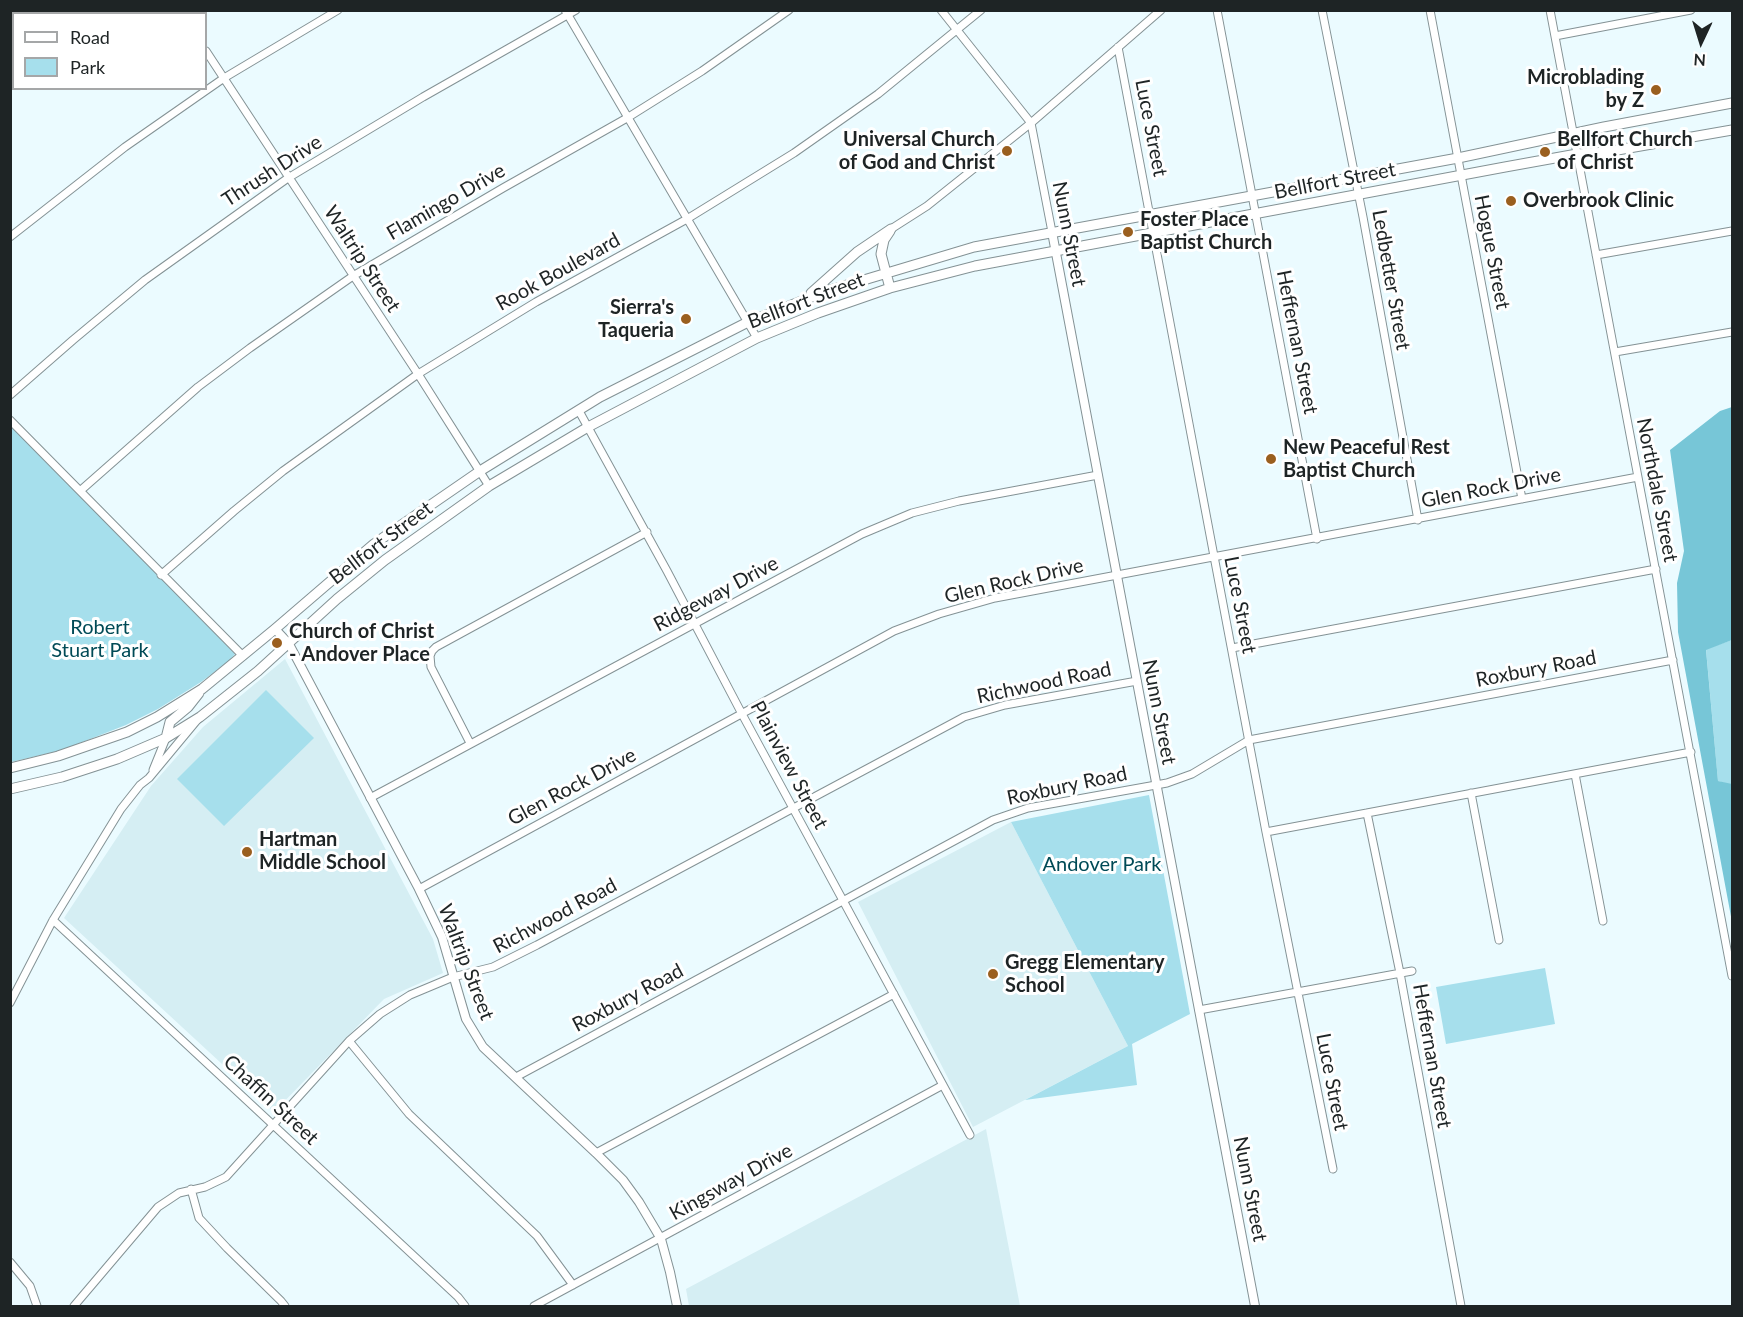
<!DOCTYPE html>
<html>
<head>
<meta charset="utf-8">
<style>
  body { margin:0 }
  #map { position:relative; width:1743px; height:1317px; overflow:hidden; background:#ebfbff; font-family:Lato,sans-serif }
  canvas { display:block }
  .frame { position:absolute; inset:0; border:12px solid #1e2425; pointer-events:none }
  .legend { position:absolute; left:12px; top:12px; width:195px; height:78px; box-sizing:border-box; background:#fff; border:2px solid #a5a7a8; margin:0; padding:8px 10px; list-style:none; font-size:18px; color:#1e2425 }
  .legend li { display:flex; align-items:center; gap:12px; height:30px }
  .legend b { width:30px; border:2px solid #a5a7a8 }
  .north { position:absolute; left:1671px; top:12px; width:60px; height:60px; -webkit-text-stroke:4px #fff; paint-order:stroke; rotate:184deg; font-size:16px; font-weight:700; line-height:24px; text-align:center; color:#1e2425 }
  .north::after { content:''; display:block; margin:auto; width:21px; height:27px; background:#1e2425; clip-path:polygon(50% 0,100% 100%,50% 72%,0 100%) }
</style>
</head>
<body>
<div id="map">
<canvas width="1743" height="1317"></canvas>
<div class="frame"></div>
<ul class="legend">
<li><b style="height:8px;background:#fff"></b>Road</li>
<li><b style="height:16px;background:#a6dfec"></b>Park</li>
</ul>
<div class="north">N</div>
</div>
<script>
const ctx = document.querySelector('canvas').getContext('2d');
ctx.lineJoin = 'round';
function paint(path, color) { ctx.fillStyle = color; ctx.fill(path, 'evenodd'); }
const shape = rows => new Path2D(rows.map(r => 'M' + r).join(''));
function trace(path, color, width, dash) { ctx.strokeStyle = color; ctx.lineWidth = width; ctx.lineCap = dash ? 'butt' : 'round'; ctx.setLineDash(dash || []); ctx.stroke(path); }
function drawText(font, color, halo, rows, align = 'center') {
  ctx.font = font + ' Lato,sans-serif'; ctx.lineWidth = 6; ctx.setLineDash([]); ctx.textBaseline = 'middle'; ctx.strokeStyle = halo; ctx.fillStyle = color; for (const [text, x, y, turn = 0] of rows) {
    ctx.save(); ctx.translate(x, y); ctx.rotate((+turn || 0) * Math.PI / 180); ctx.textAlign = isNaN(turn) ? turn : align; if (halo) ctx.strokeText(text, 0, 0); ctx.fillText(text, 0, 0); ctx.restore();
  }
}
paint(shape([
  [285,659,433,939,443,973,384,999,274,1112,64,918,151,786,203,727],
  [1011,822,1128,1046,973,1127,858,902],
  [986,1129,1020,1306,689,1306,686,1289]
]), '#d5eef3');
paint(shape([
  [10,422,235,654,229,661,201,682,158,709,126,725,62,750,11,762],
  [1732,640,1732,784,1727,784,1718,781,1706,649],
  [266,690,314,738,224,826,177,779],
  [1149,795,1190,1014,1132,1044,1137,1085,1025,1100,1128,1046,1011,822],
  [1545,968,1555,1024,1446,1044,1436,987]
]), '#a6dfec');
paint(shape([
  [1732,407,1732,640,1706,650,1718,781,1732,784,1732,922,1678,632,1677,583,1684,551,1670,450,1720,411]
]), '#77c6d7');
const minor = shape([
  [179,10,181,14],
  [565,10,757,338],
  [941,10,1031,123,1052,232],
  [1217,10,1317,539],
  [1322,10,1363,217,1418,520],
  [1430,10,1522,499],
  [1550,10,1732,976],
  [104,14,108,10],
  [1555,36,1691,10],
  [1118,47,1266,832,1333,1169],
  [206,51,418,374,489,486],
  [10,81,14,79],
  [891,229,927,206,1031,123,1161,10],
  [10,237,125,147,224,78,338,10],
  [1596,255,1732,231],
  [1615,352,1732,332],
  [10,395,73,340,145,280,288,178,423,97,576,10],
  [579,411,667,571,742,714,970,1135],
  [10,420,243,656],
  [80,491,198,387,250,348,353,276,503,188,627,118,702,71,789,10],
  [161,575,234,511,283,471,418,374,536,302,687,219,794,153,878,94,981,10],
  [1232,648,1656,569],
  [470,743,431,667,430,656,432,651,436,647,647,532],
  [153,770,166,738],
  [1575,774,1603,921],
  [1471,793,1499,940],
  [370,798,862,534,912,513,959,501,1098,475],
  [1367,813,1400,973,1461,1306],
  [1266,832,1691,752],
  [419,889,894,631,939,614,995,598,1638,477],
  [53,920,458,1297,465,1306],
  [10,1003,53,920,121,809,140,785,149,778,198,719],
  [1199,1010,1412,971],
  [349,1041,409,1114,537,1236,573,1285],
  [516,1077,993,820,1028,808,1167,783,1192,774,1249,740,1673,660],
  [596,1153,894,994],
  [191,1189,199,1218,227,1248,281,1301,285,1306],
  [10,1262,30,1286,37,1306],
  [74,1306,158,1207,179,1193,205,1187,226,1177,349,1041,380,1014,410,995,453,977,493,967,537,945,964,717,1005,705,1137,681],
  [534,1306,943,1085]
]);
const tertiary = shape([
  [1052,232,1255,1306],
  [275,629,289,644,419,889,442,937,466,1019,483,1047,596,1153,623,1180,639,1202,661,1239,670,1272,677,1306]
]);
const secondary = shape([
  [890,288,881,254,884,240,890,231],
  [811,293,857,252,891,229],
  [166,738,170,722,188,707,199,693],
  [10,768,58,756,127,732,157,717,202,689,275,629,374,544,480,471,600,397,748,322,827,291,974,247,1458,158,1604,127,1732,103],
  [10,789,62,777,117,759,166,738,200,717,258,671,337,599,385,560,489,486,588,427,757,338,818,313,890,288,975,266,1505,167,1577,154,1606,152,1732,130]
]);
trace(minor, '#849295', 9);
trace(tertiary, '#849295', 10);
trace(secondary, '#849295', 11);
trace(minor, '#fff', 7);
trace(tertiary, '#fff', 8);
trace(secondary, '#fff', 9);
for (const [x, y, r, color] of [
  [1656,90,6,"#9a5f1f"],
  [1007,151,6,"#9a5f1f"],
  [1545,152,6,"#9a5f1f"],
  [1511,201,6,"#9a5f1f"],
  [1128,232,6,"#9a5f1f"],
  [686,319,6,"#9a5f1f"],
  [1271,459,6,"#9a5f1f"],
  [277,643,6,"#9a5f1f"],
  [247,852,6,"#9a5f1f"],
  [993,974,6,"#9a5f1f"]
]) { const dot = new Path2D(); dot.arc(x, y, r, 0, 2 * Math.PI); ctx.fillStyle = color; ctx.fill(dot); trace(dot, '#fff', 2); }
drawText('bold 20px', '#1e2425', '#fff', [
  ["Microblading",1644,78,"right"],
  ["by Z",1644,101,"right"],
  ["Universal Church",995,140,"right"],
  ["of God and Christ",995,163,"right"],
  ["Bellfort Church",1557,140],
  ["of Christ",1557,163],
  ["Overbrook Clinic",1523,201],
  ["Foster Place",1140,220],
  ["Baptist Church",1140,243],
  ["Sierra's",674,308,"right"],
  ["Taqueria",674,331,"right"],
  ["New Peaceful Rest",1283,448],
  ["Baptist Church",1283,471],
  ["Church of Christ",289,632],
  ["- Andover Place",289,655],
  ["Hartman",259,840],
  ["Middle School",259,863],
  ["Gregg Elementary",1005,963],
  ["School",1005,986]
], 'left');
drawText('20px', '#1e2425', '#fff', [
  ["Luce Street",1151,128,79],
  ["Thrush Drive",272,171,-33],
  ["Bellfort Street",1335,181,-11],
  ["Flamingo Drive",446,202,-30],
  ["Nunn Street",1069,234,79],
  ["Hogue Street",1492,252,79],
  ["Waltrip Street",362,259,57],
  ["Rook Boulevard",558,272,-29],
  ["Ledbetter Street",1391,280,80],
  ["Bellfort Street",806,301,-21],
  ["Heffernan Street",1297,342,79],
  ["Glen Rock Drive",1491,488,-11],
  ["Northdale Street",1657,490,79],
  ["Bellfort Street",381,543,-37],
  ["Glen Rock Drive",1014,581,-13],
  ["Ridgeway Drive",716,594,-28],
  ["Luce Street",1240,605,79],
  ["Roxbury Road",1536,669,-11],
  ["Richwood Road",1044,683,-12],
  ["Nunn Street",1159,712,79],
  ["Plainview Street",789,765,62],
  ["Roxbury Road",1067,786,-12],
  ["Glen Rock Drive",572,787,-28],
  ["Richwood Road",555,916,-28],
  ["Waltrip Street",466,962,69],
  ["Roxbury Road",628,998,-28],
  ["Heffernan Street",1432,1056,80],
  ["Luce Street",1332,1082,79],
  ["Chaffin Street",271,1100,43],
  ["Kingsway Drive",731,1182,-29],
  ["Nunn Street",1250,1189,79]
]);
drawText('20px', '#004a56', '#fff', [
  ["Robert",100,628],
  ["Stuart Park",100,651],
  ["Andover Park",1102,865]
]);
</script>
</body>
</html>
